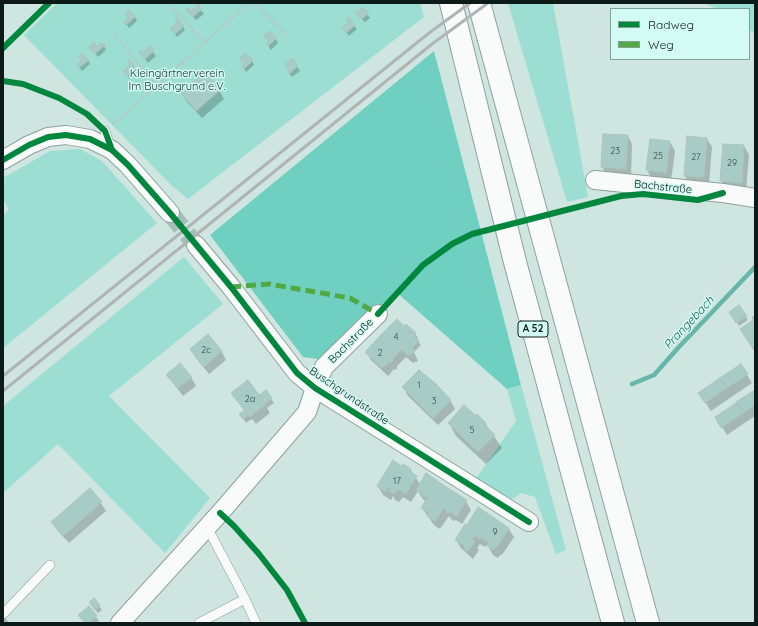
<!DOCTYPE html>
<html>
<head>
<meta charset="utf-8">
<style>
  body { margin:0 }
  #map { position:relative; width:758px; height:626px; overflow:hidden; background:#cee5e0; font-family:Quicksand,sans-serif }
  canvas { display:block }
  .frame { position:absolute; inset:0; border:4px solid #0c1b18; pointer-events:none }
  .legend { position:absolute; left:610px; top:8px; width:140px; height:52px; box-sizing:border-box; background:#d2fbf3; border:1px solid #83a19b; margin:0; padding:5px 7px; list-style:none; font-size:12px; color:#0c1b18 }
  .legend li { display:flex; align-items:center; gap:8px; height:20px }
  .legend b { width:20px; border:1px solid #83a19b }
</style>
</head>
<body>
<div id="map">
<canvas width="758" height="626"></canvas>
<div class="frame"></div>
<ul class="legend">
<li><b style="height:5px;background:#00873e"></b>Radweg</li>
<li><b style="height:5px;background:#50a942"></b>Weg</li>
</ul>
</div>
<script>
const ctx = document.querySelector('canvas').getContext('2d');
ctx.lineJoin = 'round';
function paint(path, color) { ctx.fillStyle = color; ctx.fill(path, 'evenodd'); }
const shape = rows => new Path2D(rows.map(r => 'M' + r).join(''));
function trace(path, color, width, dash) { ctx.strokeStyle = color; ctx.lineWidth = width; ctx.lineCap = dash ? 'butt' : 'round'; ctx.setLineDash(dash || []); ctx.stroke(path); }
function drawText(font, color, halo, rows, align = 'center') {
  ctx.font = font + ' Quicksand,sans-serif'; ctx.lineWidth = 3; ctx.setLineDash([]); ctx.textBaseline = 'middle'; ctx.strokeStyle = halo; ctx.fillStyle = color; for (const [text, x, y, turn = 0] of rows) {
    ctx.save(); ctx.translate(x, y); ctx.rotate((+turn || 0) * Math.PI / 180); ctx.textAlign = isNaN(turn) ? turn : align; if (halo) ctx.strokeText(text, 0, 0); ctx.fillText(text, 0, 0); ctx.restore();
  }
}
paint(shape([
  [57,3,420,3,424,17,188,199,171,185,24,35],
  [508,3,553,3,588,197,567,202],
  [704,3,755,3,755,34,749,29,749,9,717,9],
  [80,149,102,161,157,223,3,348,3,215,9,210,3,199,3,178,50,151],
  [184,257,223,304,109,396,210,498,165,553,58,444,3,493,3,406],
  [521,385,566,550,556,554,535,497,521,493,508,502,475,480,516,421,507,389]
]), '#9cded2');
paint(shape([
  [434,51,521,385,507,389,396,292,333,351,318,359,303,357,210,235]
]), '#6fd0c2');
paint(shape([
  [198,6,204,14,196,20,187,10,191,12],
  [363,8,370,18,365,22,360,17],
  [135,17,137,21,129,28,125,22,129,19],
  [347,19,357,29,349,36,343,28,349,23],
  [178,23,183,26,185,30,177,37,171,29],
  [265,37,276,39,278,43,271,50,267,44,269,43],
  [104,46,106,50,98,57,93,51],
  [150,48,156,56,148,63,140,52,143,54],
  [79,57,88,60,90,64,82,71,78,65,82,62],
  [240,59,252,61,254,65,246,72,243,67,245,65],
  [292,59,300,71,292,77,288,72,290,70],
  [135,68,138,72,130,79,124,71],
  [219,90,224,99,202,118,187,102,182,94],
  [628,136,632,144,631,177,607,176,602,167],
  [707,139,712,147,709,185,690,184,685,176],
  [651,140,670,142,675,151,671,181,652,179,647,170],
  [724,145,744,146,749,155,746,191,726,190,721,181],
  [732,316,746,317,748,320,739,326],
  [404,327,415,334,418,338,416,339,421,345,414,352,418,361,413,363,406,357,397,366,397,369,393,370,388,376,371,360,366,352],
  [208,335,222,352,226,360,209,374,196,358,191,350],
  [741,365,752,383,711,411,699,393],
  [168,375,191,377,196,386,183,396,173,383],
  [403,387,450,400,455,409,438,425,408,396],
  [755,391,755,416,727,435,716,417],
  [266,392,274,403,267,408,270,413,256,424,252,419,246,423,240,414,245,411,238,401,259,396],
  [449,423,485,423,502,448,486,464,456,436],
  [402,467,410,469,420,484,466,501,471,510,462,524,456,520,453,521,449,516,440,529,434,525,422,508,426,502,422,498,418,491,411,502,403,497,399,502,395,500,393,496,391,500,383,495,378,486],
  [90,490,101,503,106,511,69,543,57,530,53,522],
  [479,509,509,529,514,537,502,555,501,554,498,558,493,555,488,546,486,545,485,547,480,544,477,548,479,550,473,559,461,548,456,540,467,526],
  [94,599,102,610,98,613,92,606],
  [88,607,99,621,96,623,85,623],
  [3,614,8,622,7,623,3,623]
]), '#0003');
trace(shape([
  [632,384,654,375,678,348,755,267]
]), '#66b7aa', 4.5);
const building = shape([
  [198,4,202,9,193,17,186,10,188,8,191,11,198,4],
  [363,7,369,13,362,19,353,9,357,13,363,7],
  [129,10,135,17,126,25,124,22,128,18,125,14,129,10],
  [348,17,355,25,346,33,342,28,349,22,346,19,348,17],
  [177,18,184,26,175,34,170,29,177,23,175,20,177,18],
  [270,31,277,38,268,46,266,44,269,42,264,36,270,31],
  [94,43,97,47,102,43,105,45,95,54,89,47,94,43],
  [150,46,154,51,145,59,139,52,141,50,143,53,150,46],
  [82,53,89,60,79,68,77,65,82,61,78,57,82,53],
  [245,53,253,60,244,69,242,67,244,64,239,59,245,53],
  [292,58,298,66,289,74,287,72,289,70,285,63,292,58],
  [129,60,136,68,127,76,123,71,130,65,127,62,129,60],
  [205,72,220,90,196,111,181,93,205,72],
  [603,134,628,135,626,169,601,167,603,134],
  [687,136,707,138,704,177,684,176,687,136],
  [650,139,670,141,666,173,646,170,650,139],
  [723,144,744,145,742,183,720,181,723,144],
  [739,305,747,316,736,323,729,312,739,305],
  [755,315,755,352,740,329,753,320,752,317,755,315],
  [397,319,414,336,407,343,413,349,414,352,410,355,407,355,401,349,396,355,378,338,397,319],
  [406,324,416,333,414,336,404,326,406,324],
  [208,334,222,351,204,367,190,349,208,334],
  [414,336,419,341,412,348,407,343,414,336],
  [378,338,396,355,393,357,393,361,389,362,382,368,365,352,378,338],
  [180,363,192,377,178,388,166,375,180,363],
  [741,364,748,374,727,388,720,378,741,364],
  [419,370,436,384,417,402,402,387,419,370],
  [720,378,726,388,705,403,698,393,720,378],
  [248,380,266,404,250,417,231,393,248,380],
  [436,384,451,400,433,418,417,402,436,384],
  [266,390,272,398,266,403,259,395,266,390],
  [755,390,755,405,743,413,736,402,755,390],
  [736,403,743,413,721,428,715,417,736,403],
  [464,405,476,416,477,414,486,423,484,424,495,435,478,452,448,423,464,405],
  [245,410,249,415,243,419,239,414,245,410],
  [393,460,401,466,403,464,411,469,409,471,417,476,406,494,398,489,394,494,389,491,391,488,389,487,385,492,377,486,393,460],
  [426,473,446,487,429,513,421,508,428,497,426,496,422,497,422,493,416,490,426,473],
  [446,487,467,500,457,516,450,512,447,513,446,510,444,508,435,521,427,516,446,487],
  [90,488,102,502,63,536,51,522,90,488],
  [478,507,494,518,480,539,475,536,472,539,475,541,468,551,464,548,465,546,455,540,465,524,467,525,478,507],
  [494,518,509,528,497,547,496,546,493,550,487,546,489,542,481,537,494,518],
  [94,598,100,605,95,610,89,602,94,598],
  [89,606,97,616,89,623,85,623,78,615,89,606]
]);
paint(building, '#a7ccc6');
trace(building, '#b0c2be', 1);
trace(shape([
  [170,213,196,245]
]), '#a7bdb8', 18, [18, 9]);
const lane = shape([
  [105,131,111,149],
  [207,527,245,599,256,623],
  [3,614,50,565],
  [199,623,245,599]
]);
const street = shape([
  [3,160,29,145,48,137,66,135,90,139,112,150,128,165,170,213],
  [595,180,723,193,755,198],
  [196,245,231,287,297,373,315,388,529,522],
  [120,623,220,513,307,412,315,388,324,367,378,314]
]);
const highway = shape([
  [451,3,515,262,613,623],
  [479,3,648,623]
]);
trace(lane, '#8fa09d', 10);
trace(street, '#8fa09d', 20);
trace(highway, '#8fa09d', 24);
trace(shape([
  [168,3,204,42],
  [255,3,286,35],
  [114,34,156,85],
  [113,124,249,3]
]), '#bcc4c2', 2.5, [2, 2]);
trace(lane, '#f8fbfa', 9);
trace(street, '#f8fbfa', 18);
trace(highway, '#f8fbfa', 22);
trace(shape([
  [3,376,429,33,470,3],
  [3,391,432,44,488,3]
]), '#afb5b4', 3);
trace(shape([
  [231,287,269,284,350,298,378,314,381,311]
]), '#50a942', 5, [10, 5]);
trace(shape([
  [3,48,49,3],
  [3,81,23,84,59,98,87,114,105,131,112,150],
  [3,160,29,145,48,137,66,135,90,139,112,150,128,165,170,213,231,287,297,373,315,388,529,522],
  [378,314,423,265,452,244,472,234,621,196,643,194,698,200,723,193],
  [220,513,234,526,259,554,287,590,305,623]
]), '#00873e', 6);
drawText('9px', '#334744', null, [
  ["23",615,151],
  ["25",658,156],
  ["27",696,157],
  ["29",732,163],
  ["4",396,337],
  ["2c",206,350],
  ["2",380,353],
  ["1",419,385],
  ["2a",250,399],
  ["3",434,401],
  ["5",472,430],
  ["17",397,481],
  ["9",495,532]
]);
for (const [x, y, w] of [
  [533,329,30]
]) { const box = new Path2D(); box.roundRect(x - w / 2, y - 8, w, 16, 3); ctx.fillStyle = '#d2fbf3'; ctx.fill(box); trace(box, '#0c1b18', 1); }
drawText('bold 10px', '#0c1b18', null, [
  ["A 52",533,329]
]);
drawText('11px', '#19302c', '#d2fbf3', [
  ["Kleingärtnerverein",177,74],
  ["Im Buschgrund e.V.",177,87]
]);
drawText('11px', '#0c1b18', '#d2fbf3', [
  ["Bachstraße",663,187,6],
  ["Bachstraße",351,341,-45],
  ["Buschgrundstraße",349,396,34]
]);
drawText('italic 12px', '#265f56', '#d2fbf3', [
  ["Prangebach",689,323,-47]
]);
</script>
</body>
</html>
